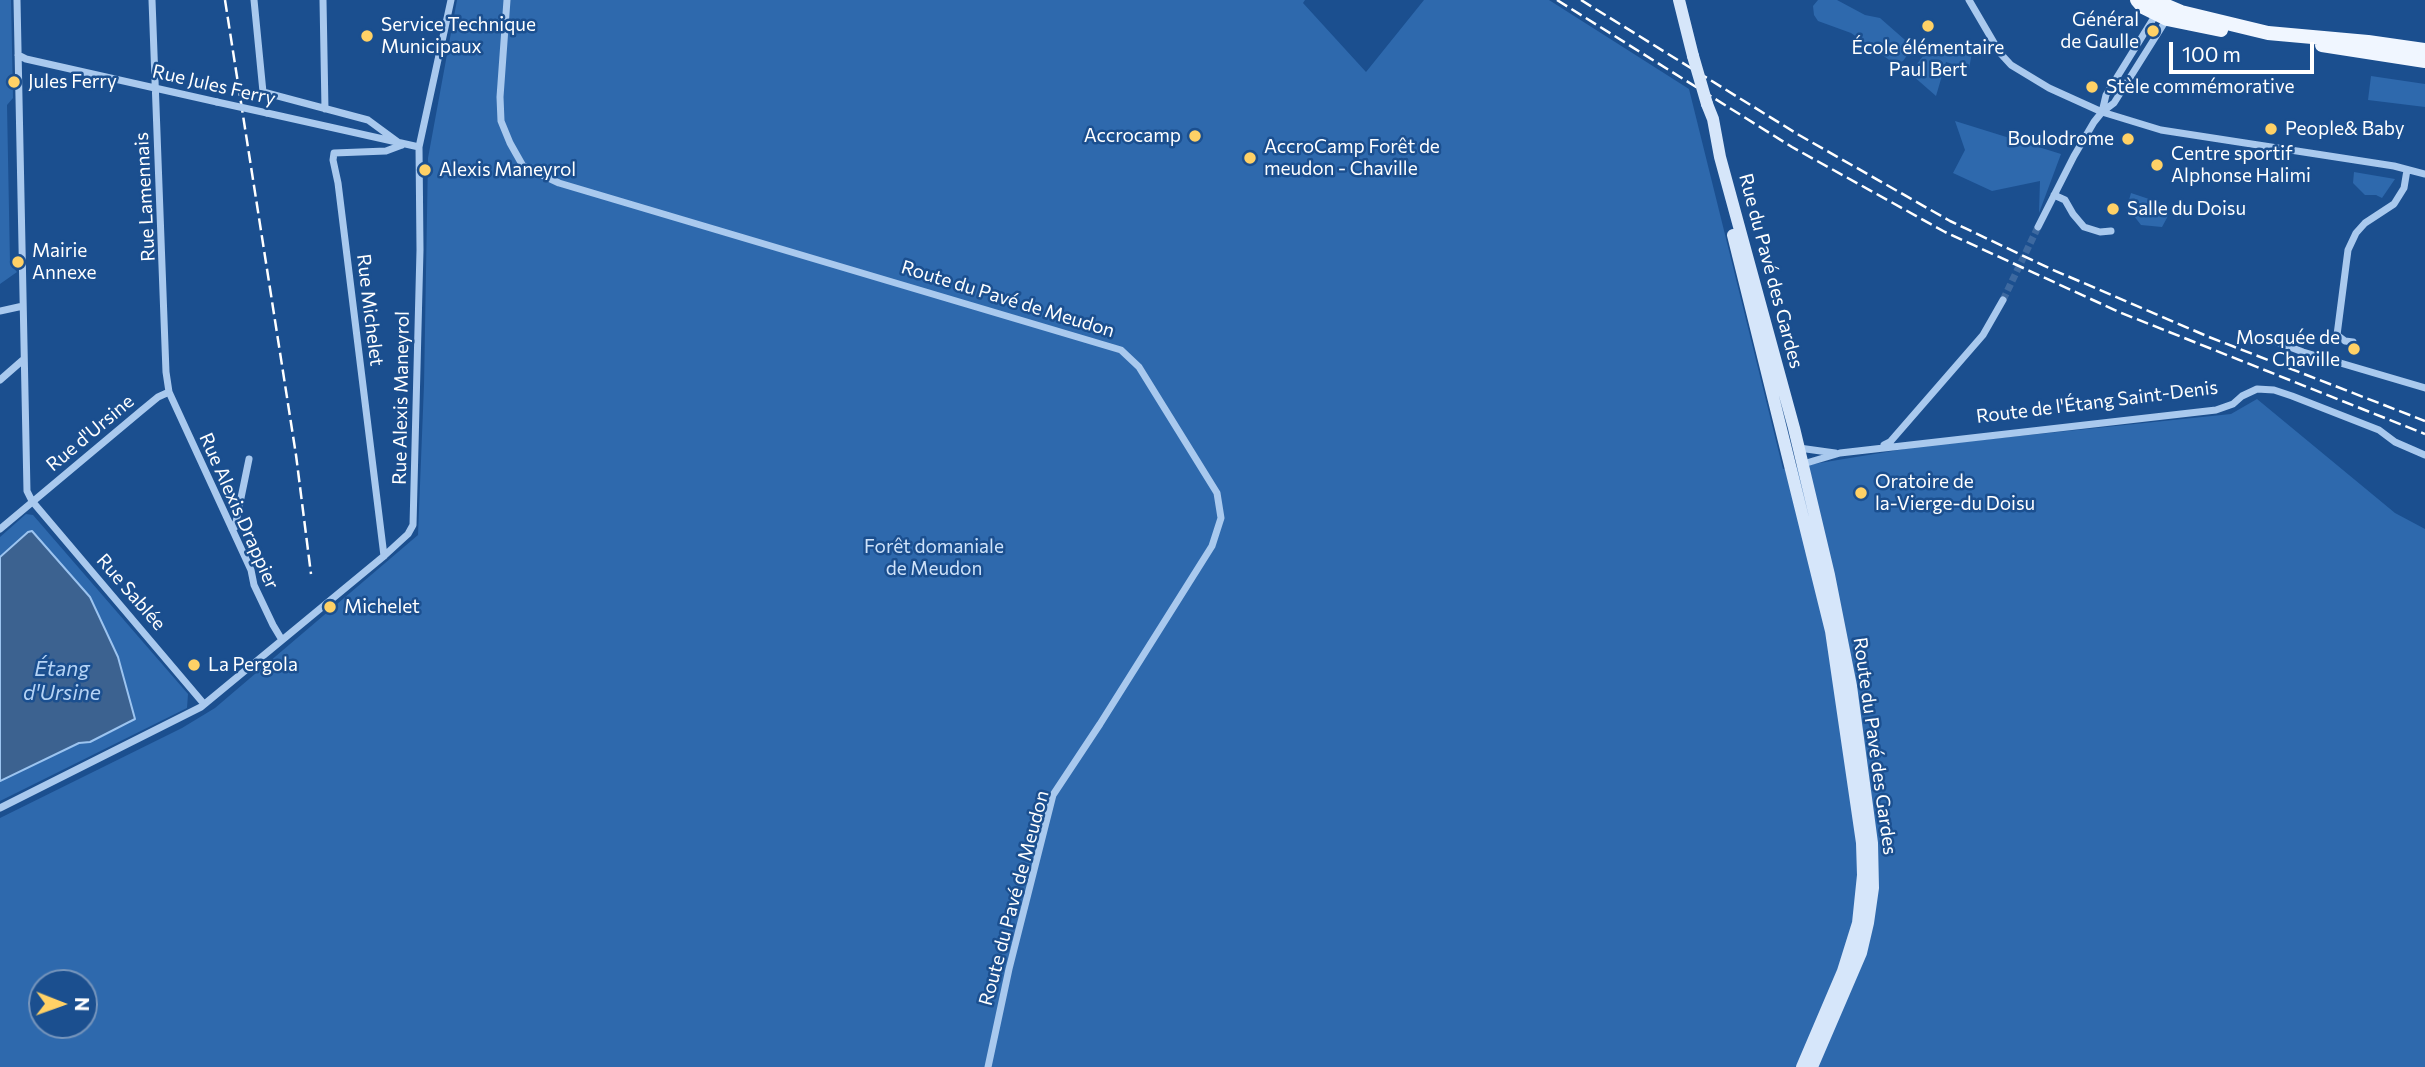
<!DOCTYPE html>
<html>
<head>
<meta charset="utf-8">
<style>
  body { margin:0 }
  #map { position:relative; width:2425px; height:1067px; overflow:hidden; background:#1b4f8f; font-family:Commissioner,sans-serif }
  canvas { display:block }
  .north { position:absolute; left:28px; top:969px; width:70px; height:70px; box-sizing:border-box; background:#1b4f8f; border:2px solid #7695bc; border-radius:50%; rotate:91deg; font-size:19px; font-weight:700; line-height:28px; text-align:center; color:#fff }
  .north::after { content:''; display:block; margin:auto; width:24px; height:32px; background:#ffd166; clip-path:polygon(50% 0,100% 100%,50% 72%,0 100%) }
  .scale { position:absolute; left:2169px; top:42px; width:145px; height:32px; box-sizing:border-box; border:4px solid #fff; border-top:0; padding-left:9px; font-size:21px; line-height:24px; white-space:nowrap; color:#fff; -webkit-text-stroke:5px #1b4f8f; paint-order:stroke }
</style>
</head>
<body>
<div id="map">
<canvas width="2425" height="1067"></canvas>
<div class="north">N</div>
<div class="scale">100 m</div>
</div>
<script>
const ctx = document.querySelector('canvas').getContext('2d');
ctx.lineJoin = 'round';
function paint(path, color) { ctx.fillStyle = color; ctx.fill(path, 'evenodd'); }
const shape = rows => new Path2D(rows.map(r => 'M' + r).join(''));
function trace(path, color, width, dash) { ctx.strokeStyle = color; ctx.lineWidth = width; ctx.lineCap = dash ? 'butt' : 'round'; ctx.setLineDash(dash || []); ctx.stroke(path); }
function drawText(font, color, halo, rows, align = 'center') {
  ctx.font = font + ' Commissioner,sans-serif'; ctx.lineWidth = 5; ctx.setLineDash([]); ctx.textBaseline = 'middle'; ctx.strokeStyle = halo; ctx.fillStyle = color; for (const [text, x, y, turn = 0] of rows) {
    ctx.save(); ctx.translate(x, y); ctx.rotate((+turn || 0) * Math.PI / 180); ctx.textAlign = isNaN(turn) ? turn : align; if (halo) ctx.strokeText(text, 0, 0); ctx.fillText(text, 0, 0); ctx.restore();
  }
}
paint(shape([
  [0,0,11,0,13,98,7,105,10,264,17,272,0,284],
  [457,0,1305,0,1303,3,1366,72,1424,0,1549,0,1689,89,1783,469,1923,446,2231,414,2257,399,2395,513,2425,529,2425,1067,0,1067,0,818,182,728,215,708,418,535,424,385,428,158],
  [42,983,84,983,84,1025,42,1025],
  [1818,0,1837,0,1865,15,1880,18,1913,47,1903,61,1895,64,1851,33,1818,21,1814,15,1813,6],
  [1978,42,1972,52,1969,69,1946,62,1936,96,1912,75,1913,69,1930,47],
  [2371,76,2425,84,2425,107,2368,100],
  [1955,121,2061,154,2039,213,2040,181,1992,191,1953,173,1965,150],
  [2354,172,2395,179,2382,198,2376,195,2365,195,2353,183],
  [2131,193,2164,204,2168,216,2162,227,2141,225,2127,207],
  [26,514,33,515,188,694,187,708,0,801,0,781,79,743,90,742,130,723,118,657,90,596,33,532,0,557,0,537]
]), '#2e69ad');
const water = shape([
  [32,531,90,597,118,657,135,719,90,742,79,743,0,781,0,557,28,532,32,531]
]);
paint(water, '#3c6290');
trace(water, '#9cc4f0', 2);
trace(shape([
  [2003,300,2038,227]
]), '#3d69a0', 7, [7, 3.5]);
trace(shape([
  [17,0,27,491,32,501,204,704],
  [152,0,166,372,169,392,251,570,254,585,273,625,282,640],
  [254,0,263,92,368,120,402,145],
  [323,0,325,109],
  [507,0,500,97,501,121,510,143,523,166,559,183,1121,350,1139,367,1217,493,1221,518,1212,546,1100,724,1053,795,1009,969,988,1067],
  [1969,0,2000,53,2011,65,2049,88,2102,112,2161,130,2394,166,2425,174],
  [18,55,26,59,217,102],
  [2102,112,2106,95,2158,11],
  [267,113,419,147],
  [2054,195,2065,200,2073,214,2084,227,2100,232,2111,231],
  [2038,227,2074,156,2094,122,2102,112,2114,103,2168,17],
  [0,311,23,306],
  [2266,338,2303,352,2425,388],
  [2353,342,2345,341,2337,335,2348,250,2356,233,2365,223,2394,204,2404,188,2407,170],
  [0,380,24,359],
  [1884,445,1890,442,1983,335,2003,300],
  [1799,448,1835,453],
  [1803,464,1840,453,2216,410,2233,404,2242,396,2257,389,2274,390,2292,396,2379,430,2395,442,2425,455],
  [0,529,141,411,158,397,169,392],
  [232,529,235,527,249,459],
  [384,556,338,183,333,160,334,153,386,151,402,145],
  [0,808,201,707,384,556,408,534,413,525,420,250,419,147,451,0]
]), '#a9c9ee', 7);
trace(shape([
  [1679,0,1693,56],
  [1707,104,1713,119,1720,157,1794,428,1829,575,1851,686,1872,843,1873,888,1868,923,1861,953,1812,1067],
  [1733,235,1831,631,1862,843,1863,875,1858,923,1843,971,1802,1067]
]), '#d6e6fa', 12);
trace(shape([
  [2137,0,2143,7,2167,19,2221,30],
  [2153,0,2181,12,2268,33,2368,42,2425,50],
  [2322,45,2425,61]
]), '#f0f6ff', 14);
trace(shape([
  [225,0,296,455,311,574],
  [1557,0,1792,147,1945,232,2119,312,2425,434],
  [1581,0,1799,135,1950,221,2051,269,2209,337,2425,421]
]), '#fff', 2.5, [12, 5]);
trace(shape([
  [217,102,267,113]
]), '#a9c9ee', 7);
trace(shape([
  [1693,56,1707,104]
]), '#d6e6fa', 12);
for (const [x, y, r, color] of [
  [1928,26,7,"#ffd166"],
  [2153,31,7,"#ffd166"],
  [367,36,7,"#ffd166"],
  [14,82,7,"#ffd166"],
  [2092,87,7,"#ffd166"],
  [2271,129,7,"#ffd166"],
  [1195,136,7,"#ffd166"],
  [2128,139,7,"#ffd166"],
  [1250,158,7,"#ffd166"],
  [2157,165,7,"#ffd166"],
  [425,170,7,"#ffd166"],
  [2113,209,7,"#ffd166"],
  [18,262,7,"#ffd166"],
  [2354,349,7,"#ffd166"],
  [1861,493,7,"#ffd166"],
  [330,607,7,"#ffd166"],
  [194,665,7,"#ffd166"]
]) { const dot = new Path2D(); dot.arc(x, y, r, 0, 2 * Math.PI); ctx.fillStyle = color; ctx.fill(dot); trace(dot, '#1b4f8f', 2.5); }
drawText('19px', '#fff', '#1b4f8f', [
  ["Général",2139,20,"right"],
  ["de Gaulle",2139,42,"right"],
  ["Service Technique",381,25],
  ["Municipaux",381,47],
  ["École élémentaire",1928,48,"center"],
  ["Paul Bert",1928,70,"center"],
  ["Jules Ferry",28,82],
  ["Stèle commémorative",2106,87],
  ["People& Baby",2285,129],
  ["Accrocamp",1181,136,"right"],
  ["Boulodrome",2114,139,"right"],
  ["AccroCamp Forêt de",1264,147],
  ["meudon - Chaville",1264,169],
  ["Centre sportif",2171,154],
  ["Alphonse Halimi",2171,176],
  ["Alexis Maneyrol",439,170],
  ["Salle du Doisu",2127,209],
  ["Mairie",32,251],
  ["Annexe",32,273],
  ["Mosquée de",2340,338,"right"],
  ["Chaville",2340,360,"right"],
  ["Oratoire de",1875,482],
  ["la-Vierge-du Doisu",1875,504],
  ["Michelet",344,607],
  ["La Pergola",208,665]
], 'left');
drawText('19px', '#fff', '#1b4f8f', [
  ["Rue Jules Ferry",214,85,13],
  ["Rue Lamennais",145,197,-93],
  ["Rue du Pavé des Gardes",1771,271,75],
  ["Route du Pavé de Meudon",1008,299,17],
  ["Rue Michelet",370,310,83],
  ["Rue Alexis Maneyrol",401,398,-89],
  ["Route de l'Étang Saint-Denis",2097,402,-7],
  ["Rue d'Ursine",90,433,-40],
  ["Rue Alexis Drappier",239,511,66],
  ["Rue Sablée",131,592,49],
  ["Route du Pavé des Gardes",1875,746,82],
  ["Route du Pavé de Meudon",1014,898,-75]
]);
drawText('19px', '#cfe3fa', '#1b4f8f', [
  ["Forêt domaniale",934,547],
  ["de Meudon",934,569]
]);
drawText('italic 21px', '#b5d3f5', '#1b4f8f', [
  ["Étang",62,669],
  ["d'Ursine",62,693]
]);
</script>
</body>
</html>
